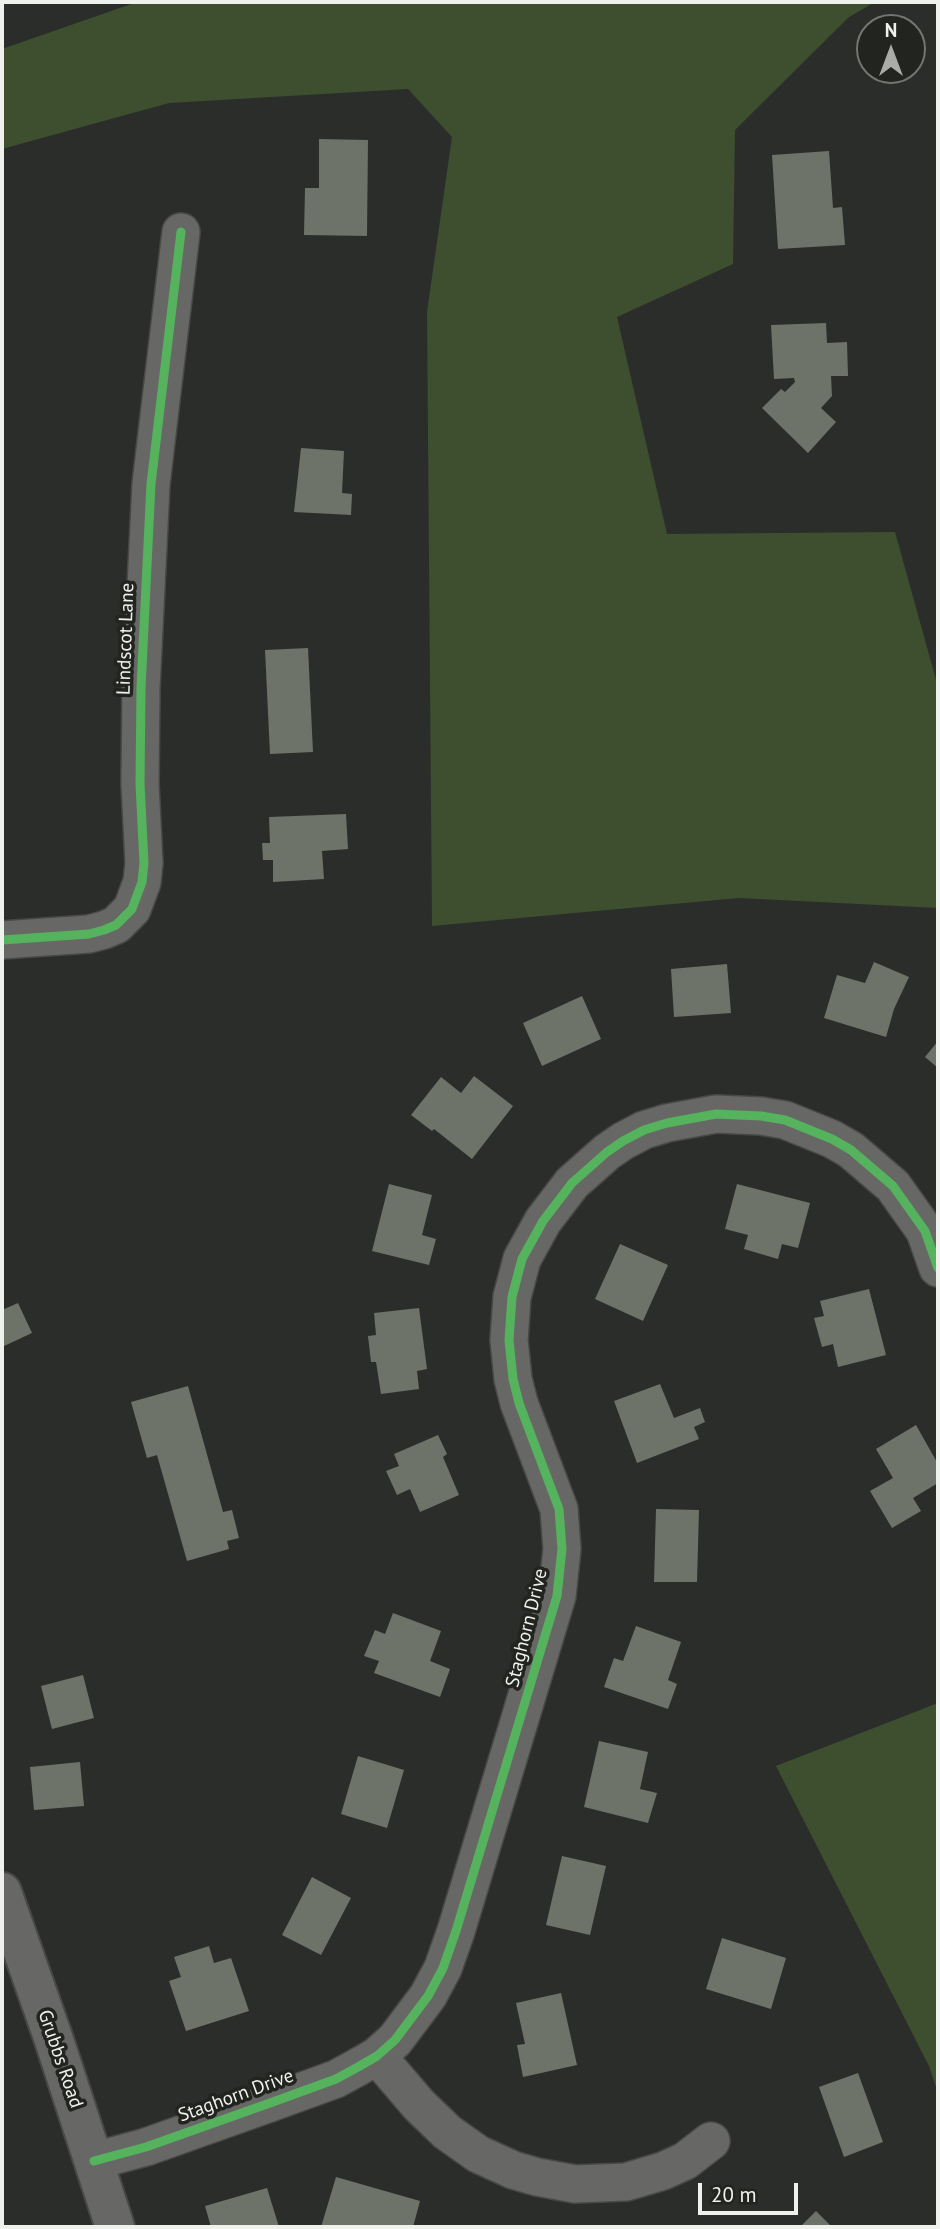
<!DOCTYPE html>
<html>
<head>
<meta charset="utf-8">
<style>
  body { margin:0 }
  #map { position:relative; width:940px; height:2229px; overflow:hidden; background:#2b2d2a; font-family:"PT Sans",sans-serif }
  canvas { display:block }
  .frame { position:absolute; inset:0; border:4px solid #eff1ed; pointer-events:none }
  .north { position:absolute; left:856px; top:14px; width:70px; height:70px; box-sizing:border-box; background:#21241f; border:2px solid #737671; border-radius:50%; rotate:0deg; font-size:19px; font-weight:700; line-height:28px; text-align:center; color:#eff1ed }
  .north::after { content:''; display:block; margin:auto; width:24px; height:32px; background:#aaaca9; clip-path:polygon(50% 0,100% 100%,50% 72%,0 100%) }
  .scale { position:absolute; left:698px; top:2183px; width:100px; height:32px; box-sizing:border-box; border:4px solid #eff1ed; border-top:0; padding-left:9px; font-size:21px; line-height:24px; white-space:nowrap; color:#eff1ed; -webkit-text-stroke:5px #21241f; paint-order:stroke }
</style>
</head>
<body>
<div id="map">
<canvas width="940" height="2229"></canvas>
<div class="frame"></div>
<div class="north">N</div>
<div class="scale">20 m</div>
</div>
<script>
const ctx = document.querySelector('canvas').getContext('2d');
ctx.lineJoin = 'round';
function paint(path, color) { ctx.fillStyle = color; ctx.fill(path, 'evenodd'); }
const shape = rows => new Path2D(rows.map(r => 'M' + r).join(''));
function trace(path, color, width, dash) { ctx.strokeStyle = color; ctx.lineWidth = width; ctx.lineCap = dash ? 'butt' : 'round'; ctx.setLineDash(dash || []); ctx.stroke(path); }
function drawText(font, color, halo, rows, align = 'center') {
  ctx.font = font + ' "PT Sans",sans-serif'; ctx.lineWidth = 7; ctx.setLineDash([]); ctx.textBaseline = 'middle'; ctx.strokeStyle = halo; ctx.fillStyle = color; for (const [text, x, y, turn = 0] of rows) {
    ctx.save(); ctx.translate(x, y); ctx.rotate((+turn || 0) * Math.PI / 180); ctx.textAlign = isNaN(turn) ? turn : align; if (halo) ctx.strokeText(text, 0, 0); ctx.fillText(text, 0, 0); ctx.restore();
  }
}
paint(shape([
  [137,2,875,2,849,17,735,130,733,264,617,317,667,534,895,532,938,687,938,908,739,898,432,926,427,312,452,137,408,89,169,103,2,149,2,49],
  [938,1703,938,2093,929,2066,776,1766]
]), '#3e4f30');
paint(shape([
  [319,139,368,140,367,236,304,235,305,188,319,188],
  [829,151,833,208,842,207,845,245,778,249,772,155],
  [826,323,827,343,847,342,848,376,831,376,832,396,821,408,836,422,808,453,762,408,781,389,785,392,795,382,794,378,774,379,771,325],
  [301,448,344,451,342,493,352,494,351,515,294,512],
  [308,648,313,752,270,754,265,650],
  [346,814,348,849,322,851,324,879,273,882,273,860,263,860,262,843,270,843,269,817],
  [874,962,909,977,894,1009,886,1037,824,1018,837,975,865,983],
  [727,964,731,1013,674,1017,671,969],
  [582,996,601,1039,542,1066,523,1023],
  [938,1041,938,1068,925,1057],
  [474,1076,513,1106,472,1159,434,1129,432,1131,411,1115,441,1077,461,1093],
  [389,1184,432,1195,422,1235,436,1239,429,1265,372,1251],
  [737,1184,810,1203,798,1248,782,1244,778,1259,744,1249,748,1235,725,1229],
  [620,1244,668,1265,643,1321,595,1299],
  [869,1289,886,1355,838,1367,833,1344,822,1347,814,1318,824,1316,820,1301],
  [18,1303,32,1333,2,1347,2,1310],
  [419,1308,427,1369,417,1371,419,1389,381,1394,376,1362,371,1362,368,1336,376,1335,374,1313],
  [660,1384,674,1418,700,1408,705,1422,694,1427,699,1439,637,1463,614,1401],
  [188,1386,223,1512,232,1510,239,1538,227,1541,229,1549,187,1561,157,1455,147,1458,131,1402],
  [916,1425,938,1464,938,1483,913,1498,921,1511,892,1528,870,1491,893,1478,876,1449],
  [438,1435,447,1454,443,1457,459,1495,420,1512,410,1489,397,1495,386,1471,399,1466,394,1454],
  [656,1509,699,1510,697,1582,654,1582],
  [393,1613,441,1631,430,1661,450,1669,440,1697,374,1673,379,1661,364,1656,375,1630,385,1634],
  [636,1626,681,1642,668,1680,677,1684,668,1709,604,1687,614,1658,623,1661],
  [83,1675,94,1718,52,1729,41,1686],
  [599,1741,648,1752,640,1789,657,1793,648,1823,584,1807],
  [358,1756,404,1770,387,1828,341,1814],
  [80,1762,84,1806,34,1810,30,1767],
  [562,1856,606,1866,590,1935,546,1925],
  [312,1877,351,1898,321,1955,282,1935],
  [722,1938,786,1958,771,2009,706,1989],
  [209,1946,214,1963,231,1958,249,2011,186,2031,169,1981,181,1977,174,1957],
  [561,1993,577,2065,523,2077,517,2045,525,2044,516,2003],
  [858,2073,883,2142,844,2157,819,2087],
  [336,2177,420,2201,413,2227,321,2227],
  [267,2188,279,2227,211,2227,205,2206],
  [816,2211,832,2227,800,2227]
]), '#6e7369');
const minor = shape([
  [2,940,89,934,104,930,116,925,132,909,142,882,144,863,140,784,141,688,151,484,181,232],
  [377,2056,419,2105,447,2132,478,2154,513,2170,537,2177,575,2184,626,2182,663,2171,685,2161,711,2141],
  [94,2161,146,2147,270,2103,336,2079,358,2067,377,2056,395,2040,428,1996,443,1968,456,1931,557,1596,562,1549,559,1509,519,1403,513,1379,509,1340,512,1297,522,1259,543,1221,572,1183,607,1152,623,1141,644,1130,667,1123,716,1114,761,1116,785,1120,832,1139,851,1150,893,1186,925,1231,938,1268]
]);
const tertiary = shape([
  [2,1892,54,2040,115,2227]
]);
trace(minor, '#484947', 40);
trace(tertiary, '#484947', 42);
trace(minor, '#676866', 37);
trace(tertiary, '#676866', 38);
trace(shape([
  [2,940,89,934,104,930,116,925,132,909,142,882,144,863,140,784,141,688,151,484,181,232],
  [94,2161,146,2147,270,2103,336,2079,358,2067,377,2056,395,2040,428,1996,443,1968,456,1931,557,1596,562,1549,559,1509,519,1403,513,1379,509,1340,512,1297,522,1259,543,1221,572,1183,607,1152,623,1141,644,1130,667,1123,716,1114,761,1116,785,1120,832,1139,851,1150,893,1186,925,1231,938,1268]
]), '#56b35d', 9);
drawText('19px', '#eff1ed', '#21241f', [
  ["Lindscot Lane",126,639,-88],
  ["Staghorn Drive",527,1628,-76],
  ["Grubbs Road",60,2059,71],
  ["Staghorn Drive",236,2096,-20]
]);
</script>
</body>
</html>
